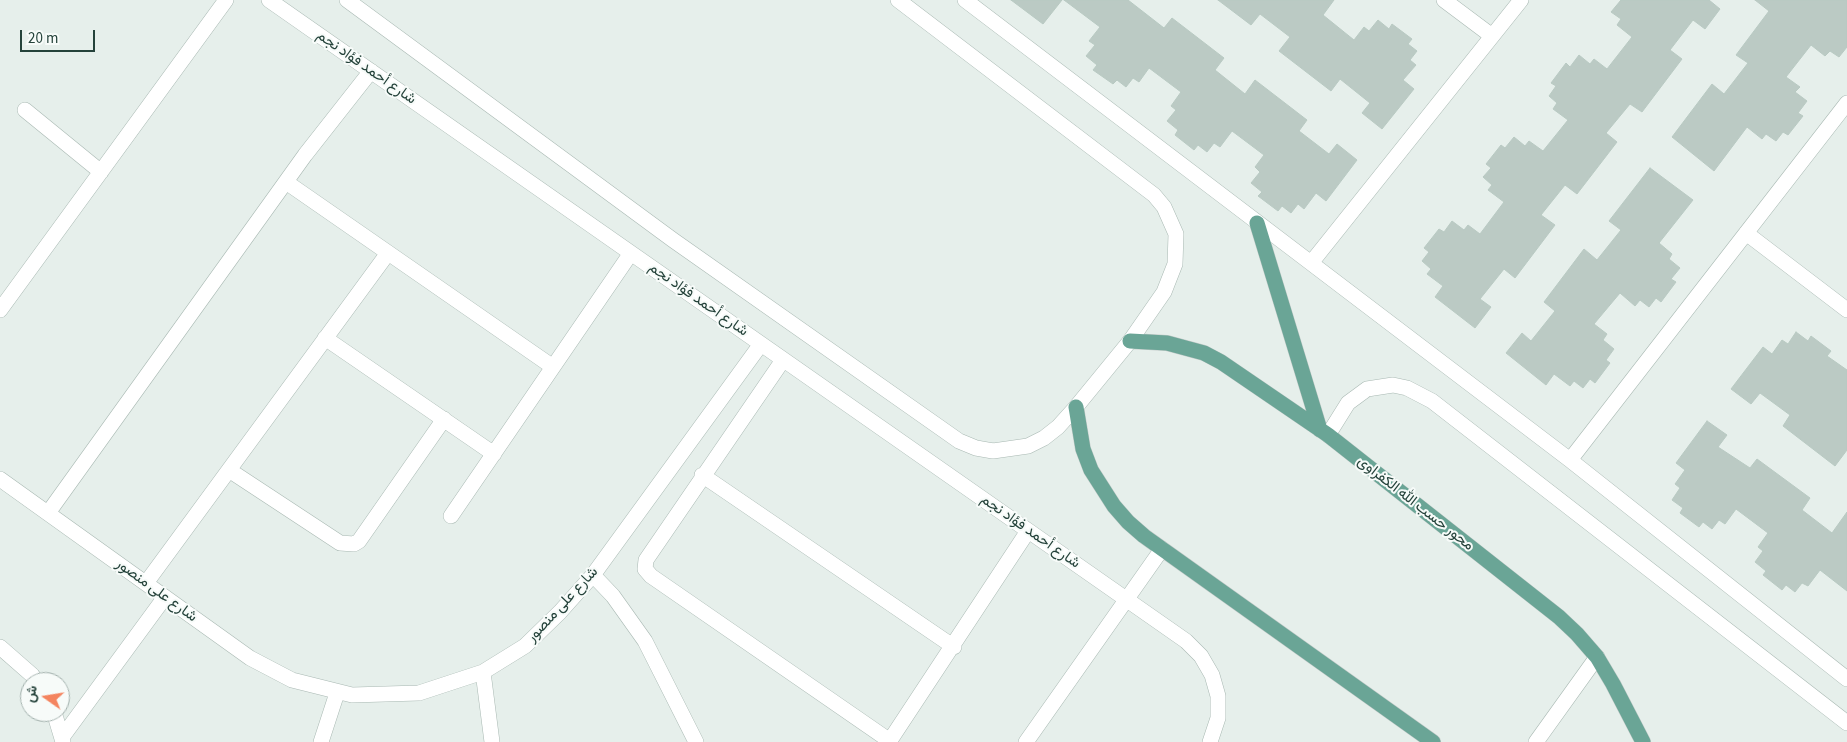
<!DOCTYPE html>
<html>
<head>
<meta charset="utf-8">
<style>
  body { margin:0 }
  #map { position:relative; width:1847px; height:742px; overflow:hidden; background:#e6efeb; font-family:"Source Sans 3",Vazirmatn,sans-serif }
  canvas { display:block }
  .north { position:absolute; left:20px; top:672px; width:50px; height:50px; box-sizing:border-box; background:#f7fbf9; border:1px solid #a3b1ad; border-radius:50%; rotate:283deg; font-size:14px; font-weight:700; line-height:20px; text-align:center; color:#24423a }
  .north::after { content:''; display:block; margin:auto; width:18px; height:22px; background:#f4845f; clip-path:polygon(50% 0,100% 100%,50% 72%,0 100%) }
  .scale { position:absolute; left:20px; top:30px; width:75px; height:22px; box-sizing:border-box; border:2px solid #24423a; border-top:0; padding-left:6px; font-size:15px; line-height:18px; white-space:nowrap; color:#24423a; -webkit-text-stroke:4px #f7fbf9; paint-order:stroke }
</style>
</head>
<body>
<div id="map">
<canvas width="1847" height="742"></canvas>
<div class="north">ش</div>
<div class="scale">20 m</div>
</div>
<script>
const ctx = document.querySelector('canvas').getContext('2d');
ctx.lineJoin = 'round';
function paint(path, color) { ctx.fillStyle = color; ctx.fill(path, 'evenodd'); }
const shape = rows => new Path2D(rows.map(r => 'M' + r).join(''));
function trace(path, color, width, dash) { ctx.strokeStyle = color; ctx.lineWidth = width; ctx.lineCap = dash ? 'butt' : 'round'; ctx.setLineDash(dash || []); ctx.stroke(path); }
function drawText(font, color, halo, rows, align = 'center') {
  ctx.font = font + ' "Source Sans 3",Vazirmatn,sans-serif'; ctx.lineWidth = 4; ctx.setLineDash([]); ctx.textBaseline = 'middle'; ctx.strokeStyle = halo; ctx.fillStyle = color; for (const [text, x, y, turn = 0] of rows) {
    ctx.save(); ctx.translate(x, y); ctx.rotate((+turn || 0) * Math.PI / 180); ctx.textAlign = isNaN(turn) ? turn : align; if (halo) ctx.strokeText(text, 0, 0); ctx.fillText(text, 0, 0); ctx.restore();
  }
}
const building = shape([
  [1011,0,1062,0,1043,24,1011,0],
  [1064,0,1128,0,1164,28,1172,18,1224,58,1215,70,1245,94,1255,80,1307,120,1299,131,1329,154,1337,144,1357,160,1326,201,1316,193,1304,209,1298,204,1291,213,1282,206,1278,211,1258,196,1262,192,1251,183,1260,172,1255,167,1264,155,1232,131,1220,147,1214,143,1207,152,1198,145,1194,150,1175,135,1178,130,1167,121,1176,110,1171,106,1181,92,1149,68,1139,82,1133,78,1126,87,1117,80,1113,84,1093,70,1097,65,1086,56,1095,45,1089,41,1100,27,1064,0],
  [1218,0,1334,0,1323,15,1354,40,1364,27,1369,31,1378,20,1389,29,1392,24,1412,39,1408,44,1417,51,1410,60,1416,65,1403,80,1414,89,1382,129,1362,113,1370,103,1340,79,1331,91,1279,51,1290,37,1260,14,1251,25,1218,0],
  [1621,0,1709,0,1720,9,1705,29,1693,20,1670,50,1682,59,1642,112,1630,104,1606,133,1617,142,1577,194,1565,185,1541,215,1555,225,1515,278,1504,269,1480,299,1491,307,1475,328,1435,297,1443,286,1427,274,1431,269,1422,261,1429,252,1424,248,1439,229,1444,232,1452,221,1464,230,1468,225,1480,234,1504,202,1488,190,1492,185,1483,177,1491,168,1486,164,1501,145,1505,148,1514,137,1525,146,1529,141,1543,151,1568,120,1553,109,1557,103,1549,96,1556,86,1551,83,1566,63,1570,67,1579,55,1590,64,1594,59,1607,69,1632,37,1617,25,1621,19,1611,12,1621,0],
  [1755,0,1847,0,1847,47,1839,57,1830,51,1825,56,1811,45,1786,77,1800,87,1795,92,1807,101,1798,113,1803,116,1788,135,1783,132,1776,141,1766,134,1762,139,1747,127,1714,171,1672,137,1712,84,1724,94,1748,63,1736,55,1769,11,1755,0],
  [1650,168,1693,200,1659,243,1672,254,1669,259,1680,268,1671,279,1676,282,1661,302,1656,298,1649,307,1640,300,1635,306,1620,293,1594,324,1607,334,1603,340,1614,349,1606,360,1610,363,1595,383,1590,379,1583,388,1574,381,1570,386,1554,374,1546,385,1506,353,1522,333,1531,341,1555,311,1544,302,1584,249,1597,260,1621,230,1609,221,1650,168],
  [1796,332,1808,341,1811,336,1831,351,1827,356,1847,370,1847,450,1835,466,1783,426,1790,415,1760,393,1751,404,1731,389,1763,347,1772,354,1782,340,1788,344,1796,332],
  [1707,421,1727,435,1718,447,1750,468,1757,459,1810,498,1802,510,1832,533,1847,512,1847,591,1820,570,1808,586,1802,583,1795,592,1786,585,1782,590,1763,575,1766,571,1755,562,1763,551,1758,547,1768,533,1736,509,1725,524,1719,520,1712,529,1703,522,1699,527,1680,513,1683,508,1672,500,1680,488,1675,484,1685,470,1676,463,1707,421]
]);
paint(building, '#bbcac4');
trace(building, '#b8c9c2', 1);
const minor = shape([
  [269,0,1186,641,1201,656,1212,675,1218,696,1218,718,1210,742],
  [347,0,673,240,959,441,976,448,993,451,1028,446,1044,438,1058,427,1076,407,1130,341,1164,292,1175,264,1176,234,1164,207,1154,195,898,0],
  [965,0,1570,460,1847,679],
  [1444,0,1492,36],
  [25,110,101,172],
  [286,182,553,367],
  [1746,233,1847,310],
  [1311,263,1521,0],
  [0,310,226,0],
  [325,338,494,454],
  [783,360,646,560,645,569,651,576,890,741],
  [1328,435,1348,403,1367,389,1393,385,1407,388,1432,401,1847,723],
  [1570,460,1847,103],
  [229,470,340,543,354,544,359,541,444,419],
  [702,475,954,647],
  [0,479,250,658,292,680,352,695,419,693,483,672,525,646,560,612,593,575,761,344],
  [48,513,305,155,371,71],
  [451,516,631,253],
  [593,575,613,596,645,641,696,742],
  [146,583,388,253],
  [0,647,32,675,37,682],
  [483,672,492,742],
  [54,712,63,742],
  [63,736,165,597],
  [321,742,337,693],
  [889,742,1028,531],
  [1026,742,1162,549],
  [1536,742,1597,657]
]);
const major = shape([
  [1257,223,1320,430],
  [1130,341,1167,343,1204,353,1221,362,1328,435,1559,617,1577,634,1597,657,1613,684,1643,742],
  [1076,407,1083,449,1091,470,1114,506,1128,522,1144,536,1433,742]
]);
trace(minor, '#a8b8b2', 16);
trace(major, '#c2cac8', 16);
trace(minor, '#fff', 15);
trace(major, '#6aa596', 15);
drawText('15px', '#24423a', '#f7fbf9', [
  ["شارع أحمد فؤاد نجم",366,68,35],
  ["شارع أحمد فؤاد نجم",698,300,35],
  ["محور حسب الله الكفراوى",1415,504,38],
  ["شارع أحمد فؤاد نجم",1030,532,35],
  ["شارع على منصور",156,591,36],
  ["شارع على منصور",563,605,-47]
]);
</script>
</body>
</html>
